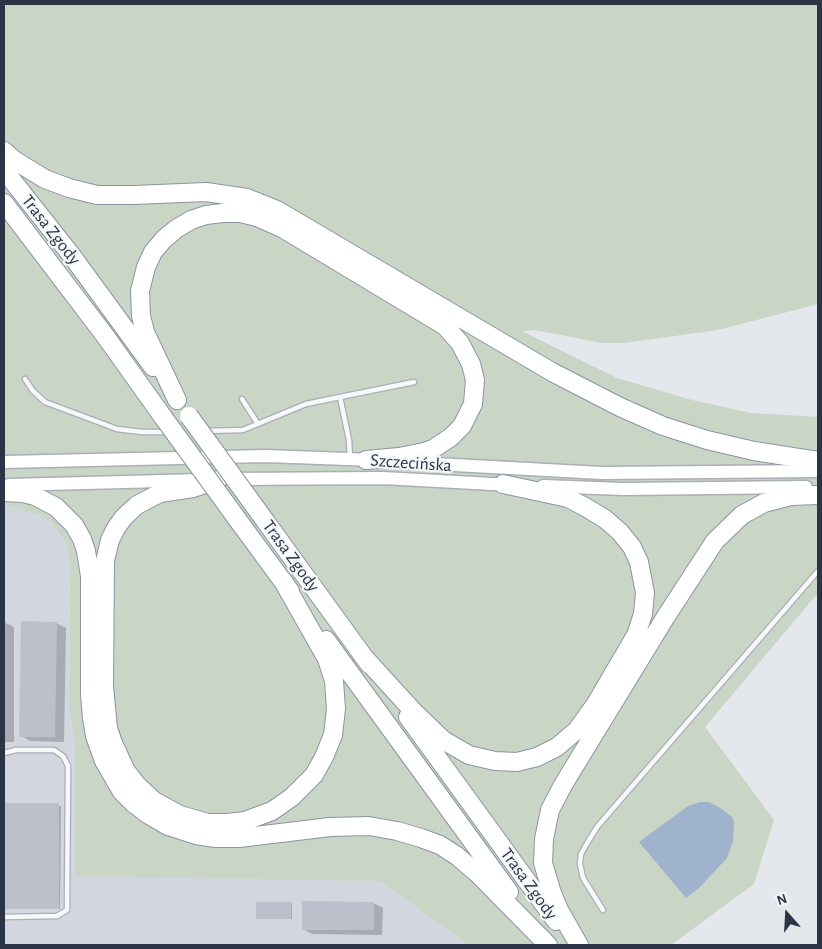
<!DOCTYPE html>
<html>
<head>
<meta charset="utf-8">
<style>
  body { margin:0 }
  #map { position:relative; width:822px; height:949px; overflow:hidden; background:#e4e7ec; font-family:"Alegreya Sans",sans-serif }
  canvas { display:block }
  .frame { position:absolute; inset:0; border:5px solid #2b3445; pointer-events:none }
  .north { position:absolute; left:762px; top:889px; width:50px; height:50px; -webkit-text-stroke:4px #f4f6f9; paint-order:stroke; rotate:341deg; font-size:14px; font-weight:700; line-height:20px; text-align:center; color:#2b3445 }
  .north::after { content:''; display:block; margin:auto; width:18px; height:22px; background:#2b3445; clip-path:polygon(50% 0,100% 100%,50% 72%,0 100%) }
</style>
</head>
<body>
<div id="map">
<canvas width="822" height="949"></canvas>
<div class="frame"></div>
<div class="north">N</div>
</div>
<script>
const ctx = document.querySelector('canvas').getContext('2d');
ctx.lineJoin = 'round';
function paint(path, color) { ctx.fillStyle = color; ctx.fill(path, 'evenodd'); }
const shape = rows => new Path2D(rows.map(r => 'M' + r).join(''));
function trace(path, color, width, dash) { ctx.strokeStyle = color; ctx.lineWidth = width; ctx.lineCap = dash ? 'butt' : 'round'; ctx.setLineDash(dash || []); ctx.stroke(path); }
function drawText(font, color, halo, rows, align = 'center') {
  ctx.font = font + ' "Alegreya Sans",sans-serif'; ctx.lineWidth = 4.5; ctx.setLineDash([]); ctx.textBaseline = 'middle'; ctx.strokeStyle = halo; ctx.fillStyle = color; for (const [text, x, y, turn = 0] of rows) {
    ctx.save(); ctx.translate(x, y); ctx.rotate((+turn || 0) * Math.PI / 180); ctx.textAlign = isNaN(turn) ? turn : align; if (halo) ctx.strokeText(text, 0, 0); ctx.fillText(text, 0, 0); ctx.restore();
  }
}
paint(shape([
  [4,505,41,515,52,524,66,543,70,563,69,708,75,742,282,878,381,881,461,939,467,945,4,945]
]), '#d2d6de');
paint(shape([
  [4,4,818,4,818,304,718,330,624,343,602,343,535,330,522,331,617,378,692,400,751,413,818,417,818,593,705,727,774,820,754,884,671,945,467,945,461,939,380,881,75,876,75,742,69,708,70,563,66,543,52,524,41,515,4,505]
]), '#c9d6c5');
paint(shape([
  [700,802,709,802,722,809,732,817,734,822,733,841,727,858,699,888,686,898,639,842,688,806]
]), '#9fb4cc');
paint(shape([
  [4,622,14,627,14,742,4,742],
  [56,623,66,628,64,742,30,741,21,736],
  [4,804,61,806,60,909,4,909],
  [290,903,292,904,292,919,257,918],
  [373,903,383,908,382,935,312,934,303,929]
]), '#0003');
paint(shape([
  [4,621,6,621,5,635,4,635],
  [21,621,57,622,55,737,19,737],
  [4,803,59,803,59,909,4,909],
  [302,901,374,902,374,930,302,930],
  [256,902,291,902,291,919,256,919]
]), '#bbc0ca');
const lane = shape([
  [25,379,33,391,45,402,117,429,142,432,167,432],
  [242,399,258,424],
  [205,431,243,430,306,404,340,397],
  [350,458,349,440,340,397,414,382],
  [4,753,16,750,54,750,63,756,68,766,68,772,67,910,57,916,4,917],
  [603,910,583,878,580,864,581,854,586,845,597,827,818,571]
]);
const secondary = shape([
  [4,462,266,456,374,460],
  [399,462,602,473,818,471],
  [229,479,383,478,511,485],
  [9,485,201,480],
  [543,486,623,489,806,487]
]);
const highway = shape([
  [4,151,14,160,45,179,69,188,97,195,134,195,206,192,247,198,277,210,552,372,620,407,663,426,707,440,754,451,818,461],
  [4,170,72,256,153,367],
  [4,203,106,337,163,417],
  [177,400,145,332,141,316,140,291,146,267,153,252,164,239,176,229,191,220,206,215,223,213,240,213,257,217,282,228,445,326,460,343,471,364,475,380,473,404,462,426,451,437,433,449,424,452,399,457,366,460],
  [218,480,193,488,160,493,137,505,124,517,116,528,110,540,105,561,104,686,108,728,113,743,126,771,137,785,154,801,180,815,208,823,227,823,245,821,272,811,292,797,314,775,324,757,333,735,336,709,334,681,327,659,283,581],
  [4,492,23,493,35,496,56,507,74,525,82,539,86,551,90,576,90,695,92,718,95,736,104,761,122,792,133,803,149,815,168,826,196,835,216,838,239,838,330,827,369,826,397,831,421,838,440,845,457,856,478,874,548,945],
  [266,522,369,664],
  [240,523,290,591],
  [326,640,509,892],
  [362,655,414,712,443,740,469,755,495,761,517,762,537,757,557,747,577,730,595,705,636,635,643,614,645,593,639,562,632,547,620,532,605,519,587,508,568,498,503,484],
  [408,717,556,921],
  [579,945,559,910,552,893,543,863,544,839,550,810,563,785,665,618,715,541,742,515,764,503,791,496,818,495]
]);
trace(lane, '#a9aeb7', 7);
trace(secondary, '#a9aeb7', 15);
trace(highway, '#8b94a3', 20);
trace(lane, '#f7f8fa', 4.5);
trace(secondary, '#fff', 12);
trace(highway, '#fff', 18);
const highwayBridge = shape([
  [189,416,266,522],
  [163,417,240,523]
]);
trace(highwayBridge, '#8b94a3', 20, []);
trace(highwayBridge, '#fff', 18);
drawText('18px', '#2b3445', '#f4f6f9', [
  ["Trasa Zgody",51,230,52],
  ["Szczecińska",411,463,4],
  ["Trasa Zgody",291,556,54],
  ["Trasa Zgody",529,884,54]
]);
</script>
</body>
</html>
